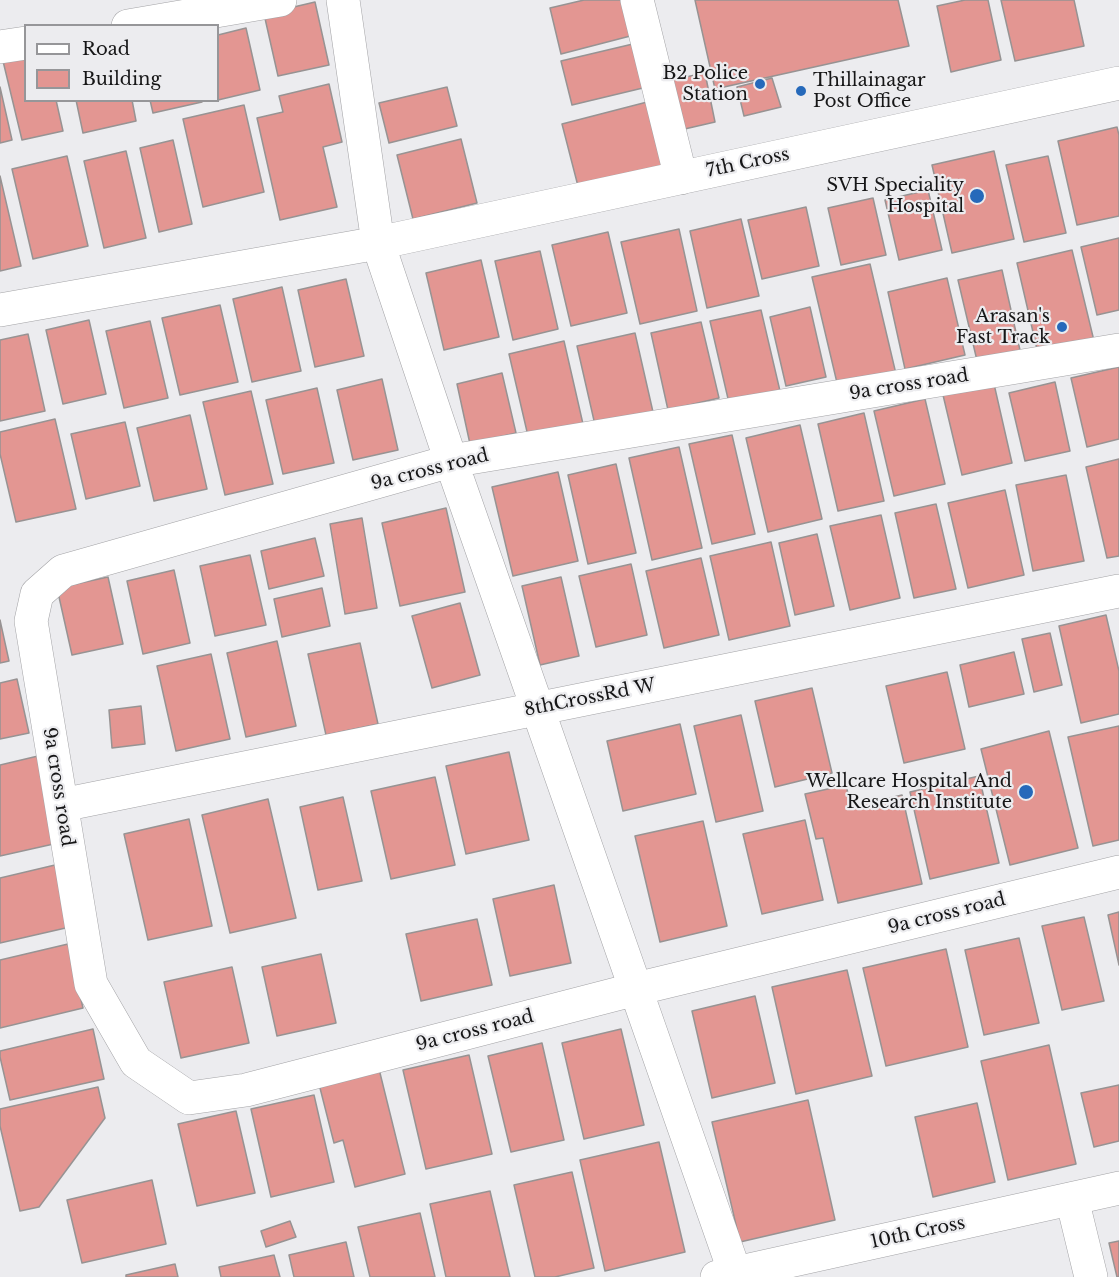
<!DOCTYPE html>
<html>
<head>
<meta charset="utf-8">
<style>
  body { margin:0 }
  #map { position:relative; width:1119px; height:1277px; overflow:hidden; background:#ececef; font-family:"Libre Baskerville",serif }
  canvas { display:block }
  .legend { position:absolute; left:24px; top:24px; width:195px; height:78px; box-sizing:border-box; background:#ececef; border:2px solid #969699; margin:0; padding:8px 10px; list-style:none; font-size:18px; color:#161617 }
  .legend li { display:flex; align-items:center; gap:12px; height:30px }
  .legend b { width:30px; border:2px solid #969699 }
</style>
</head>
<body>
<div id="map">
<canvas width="1119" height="1277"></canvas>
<ul class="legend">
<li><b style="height:8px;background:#fff"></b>Road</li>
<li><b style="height:16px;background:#e39692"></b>Building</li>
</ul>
</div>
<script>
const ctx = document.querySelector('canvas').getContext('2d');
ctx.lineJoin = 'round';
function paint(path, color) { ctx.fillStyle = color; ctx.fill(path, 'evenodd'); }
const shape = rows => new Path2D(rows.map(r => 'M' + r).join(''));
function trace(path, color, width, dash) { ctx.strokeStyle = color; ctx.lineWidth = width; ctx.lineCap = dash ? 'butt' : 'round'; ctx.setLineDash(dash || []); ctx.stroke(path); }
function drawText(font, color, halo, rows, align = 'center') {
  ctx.font = font + ' "Libre Baskerville",serif'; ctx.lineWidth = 4.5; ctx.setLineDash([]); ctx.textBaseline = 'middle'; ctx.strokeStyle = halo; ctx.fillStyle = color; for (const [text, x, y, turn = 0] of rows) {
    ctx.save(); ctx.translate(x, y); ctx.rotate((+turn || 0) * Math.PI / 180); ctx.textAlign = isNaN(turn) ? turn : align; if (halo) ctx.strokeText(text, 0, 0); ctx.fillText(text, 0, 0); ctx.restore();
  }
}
const building = shape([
  [584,0,630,0,638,34,561,54,550,8,584,0],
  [695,0,898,0,909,46,715,89,695,0],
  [965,0,988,0,1001,60,951,72,937,6,965,0],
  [1001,0,1074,0,1084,46,1015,61,1001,0],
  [315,2,329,65,278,76,264,14,315,2],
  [246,28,260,90,218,100,218,35,246,28],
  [637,43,647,87,572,105,561,61,637,43],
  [26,55,26,100,56,100,63,131,22,140,3,61,26,55],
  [705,73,715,122,676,131,666,81,705,73],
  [772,78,781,107,744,116,737,87,772,78],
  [329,84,342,142,323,147,337,207,280,220,257,118,283,112,279,96,329,84],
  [0,87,12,140,0,143,0,87],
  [447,87,457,126,389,143,379,103,447,87],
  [76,100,132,100,136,121,83,133,76,100],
  [150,100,201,100,202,102,153,113,150,100],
  [651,101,668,168,579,190,562,124,651,101],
  [244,105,264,192,203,207,183,119,244,105],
  [1117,127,1119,135,1119,216,1077,225,1058,141,1117,127],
  [461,139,477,203,413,219,397,155,461,139],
  [173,140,192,224,159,232,140,148,173,140],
  [126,151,146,238,104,248,84,161,126,151],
  [994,151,1014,239,952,253,932,165,994,151],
  [67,156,88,246,33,259,12,169,67,156],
  [1048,156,1066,233,1024,242,1006,165,1048,156],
  [0,176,21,266,0,271,0,176],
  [928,190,942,250,899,260,885,200,928,190],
  [873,198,886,255,841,265,828,208,873,198],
  [806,207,819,266,762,279,748,220,806,207],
  [741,219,759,296,707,308,690,231,741,219],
  [679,229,697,311,640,324,621,242,679,229],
  [608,232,627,313,571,326,552,245,608,232],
  [1119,238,1119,310,1097,315,1081,247,1119,238],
  [1072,250,1095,345,1039,358,1017,263,1072,250],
  [540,251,558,329,513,340,495,261,540,251],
  [481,260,499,337,444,350,426,273,481,260],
  [870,264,896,374,838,387,812,277,870,264],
  [1002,270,1022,359,979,369,958,280,1002,270],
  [947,278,965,355,905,369,888,292,947,278],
  [346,279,364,356,315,367,298,290,346,279],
  [282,287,301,371,252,382,233,299,282,287],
  [220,305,238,382,180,395,162,318,220,305],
  [810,307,826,377,786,386,770,317,810,307],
  [761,310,780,391,729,403,710,321,761,310],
  [89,320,106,394,63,404,46,330,89,320],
  [150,321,168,398,124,408,106,331,150,321],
  [701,322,719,398,668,410,651,333,701,322],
  [635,333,653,412,595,425,577,346,635,333],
  [28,334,45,411,0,421,0,340,28,334],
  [564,341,583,424,528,436,509,354,564,341],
  [1119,367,1119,439,1087,447,1071,378,1119,367],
  [502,373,516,433,470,444,457,384,502,373],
  [382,379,398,450,353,460,337,390,382,379],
  [1055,382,1070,451,1025,461,1009,393,1055,382],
  [994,384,1012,463,962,475,943,395,994,384],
  [317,388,334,463,283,474,266,400,317,388],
  [251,391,273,484,225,495,203,402,251,391],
  [925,399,945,484,894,496,874,411,925,399],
  [864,413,884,501,838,511,818,424,864,413],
  [190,415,207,489,154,501,137,428,190,415],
  [55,419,76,509,16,522,0,454,0,432,55,419],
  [125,422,140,486,86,499,71,434,125,422],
  [800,425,822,519,768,532,746,438,800,425],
  [732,435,755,534,712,544,689,444,732,435],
  [679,447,702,548,652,560,629,458,679,447],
  [1119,459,1119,556,1107,558,1086,467,1119,459],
  [616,464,636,553,588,564,568,475,616,464],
  [558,472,578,561,513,576,492,487,558,472],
  [1066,475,1084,561,1033,571,1016,485,1066,475],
  [1005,490,1024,575,968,588,948,503,1005,490],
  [936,504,956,589,914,598,895,513,936,504],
  [446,508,465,592,400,606,382,523,446,508],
  [881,515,900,598,850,610,830,526,881,515],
  [362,518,377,608,345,614,330,524,362,518],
  [817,534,834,606,795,615,779,543,817,534],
  [315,538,324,576,269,589,261,551,315,538],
  [771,542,790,626,729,640,710,556,771,542],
  [250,555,266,625,215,636,200,566,250,555],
  [701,558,719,635,664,648,646,571,701,558],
  [631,564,647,635,596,647,579,576,631,564],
  [174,570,190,643,143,654,127,581,174,570],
  [108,577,123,644,72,655,57,588,108,577],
  [561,577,579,656,540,665,522,586,561,577],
  [322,588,330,626,282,637,274,599,322,588],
  [460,603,480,675,432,688,412,616,460,603],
  [1106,615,1119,671,1119,714,1081,723,1059,626,1106,615],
  [0,620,9,661,0,663,0,620],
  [1050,633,1062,685,1034,692,1022,639,1050,633],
  [277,641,296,726,246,737,227,653,277,641],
  [360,643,378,724,326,735,308,654,360,643],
  [1014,652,1024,694,969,707,960,665,1014,652],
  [211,654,230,739,176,751,157,666,211,654],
  [947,672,965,749,904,763,886,686,947,672],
  [17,679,29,733,0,739,0,683,17,679],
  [812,688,832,773,775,787,755,701,812,688],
  [141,706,145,744,112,748,109,710,141,706],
  [741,715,763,811,716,822,694,726,741,715],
  [680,724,696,794,623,811,607,741,680,724],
  [1119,726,1119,840,1093,846,1068,737,1119,726],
  [1049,731,1078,848,1010,865,981,749,1049,731],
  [509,752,529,840,466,854,446,766,509,752],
  [38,756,58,843,0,856,0,765,38,756],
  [979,776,999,863,930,879,910,792,979,776],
  [435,777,455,865,391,879,371,791,435,777],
  [846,785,851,807,902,795,922,884,838,903,823,838,816,839,805,794,846,785],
  [343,797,362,881,318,890,300,807,343,797],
  [268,799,296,918,230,933,202,815,268,799],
  [189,819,212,926,148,940,124,834,189,819],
  [805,820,823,900,762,914,743,834,805,820],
  [703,821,727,926,660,942,635,836,703,821],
  [55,865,70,927,0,943,0,878,55,865],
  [554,885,571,963,510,976,493,899,554,885],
  [1119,912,1119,965,1108,915,1119,912],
  [1084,917,1104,1001,1062,1010,1042,926,1084,917],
  [477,919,492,985,421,1001,406,934,477,919],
  [1019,938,1039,1023,984,1035,965,950,1019,938],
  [68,944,83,1008,0,1028,0,960,68,944],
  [946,949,968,1047,886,1066,863,968,946,949],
  [321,954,336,1023,277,1036,262,967,321,954],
  [232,967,249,1043,181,1058,164,982,232,967],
  [847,970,872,1076,796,1094,772,987,847,970],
  [755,996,775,1083,712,1098,692,1011,755,996],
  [93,1029,104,1079,10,1100,0,1057,0,1051,93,1029],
  [621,1029,644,1125,584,1139,562,1043,621,1029],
  [542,1043,564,1140,511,1152,488,1056,542,1043],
  [1049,1045,1076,1164,1008,1180,981,1061,1049,1045],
  [469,1055,492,1154,426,1169,403,1070,469,1055],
  [379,1069,405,1174,355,1187,343,1140,334,1143,319,1084,379,1069],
  [1119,1085,1119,1141,1094,1147,1081,1093,1119,1085],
  [98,1087,105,1118,39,1207,20,1211,0,1126,0,1109,98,1087],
  [314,1095,334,1182,271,1197,251,1109,314,1095],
  [808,1100,835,1220,740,1242,712,1122,808,1100],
  [977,1103,995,1182,933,1197,915,1117,977,1103],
  [236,1111,255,1193,197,1206,178,1124,236,1111],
  [659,1142,685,1252,605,1271,580,1160,659,1142],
  [572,1172,594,1268,555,1277,535,1277,514,1185,572,1172],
  [152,1180,166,1244,82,1263,67,1200,152,1180],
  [490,1191,510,1277,446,1277,430,1204,490,1191],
  [420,1213,435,1277,370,1277,358,1227,420,1213],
  [290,1221,296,1237,266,1247,261,1231,290,1221],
  [1119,1241,1119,1277,1117,1277,1109,1243,1119,1241],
  [346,1242,354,1277,294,1277,289,1255,346,1242],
  [274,1255,280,1277,221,1277,219,1267,274,1255],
  [175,1264,178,1277,126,1277,126,1275,175,1264]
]);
paint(building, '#e39692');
trace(building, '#979393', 1.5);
const minor = shape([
  [343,0,378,243,451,461,735,1273],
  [637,0,681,178],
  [128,26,280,0],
  [0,47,26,43],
  [0,310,378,243,1119,83],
  [1119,350,451,461,63,571,37,594,31,621,91,984,136,1062,189,1098,246,1090,636,989,1119,872],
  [62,805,1119,591],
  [1072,1199,1091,1277]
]);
const tertiary = shape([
  [717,1277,1119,1188]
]);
trace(minor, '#a3a3a6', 34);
trace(tertiary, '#a3a3a6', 34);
trace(minor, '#fff', 33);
trace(tertiary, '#fff', 33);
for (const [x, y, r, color] of [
  [760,84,6,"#2669ba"],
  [801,91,6,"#2669ba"],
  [977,196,8,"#2669ba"],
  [1062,327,6,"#2669ba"],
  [1026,792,8,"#2669ba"]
]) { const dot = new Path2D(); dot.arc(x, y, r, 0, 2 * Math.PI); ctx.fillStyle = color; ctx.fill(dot); trace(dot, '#ececef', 2); }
drawText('18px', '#161617', '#ececef', [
  ["B2 Police",748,74],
  ["Station",748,95],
  ["Thillainagar",813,81,"left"],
  ["Post Office",813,102,"left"],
  ["SVH Speciality",964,186],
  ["Hospital",964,207],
  ["Arasan's",1050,317],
  ["Fast Track",1050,338],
  ["Wellcare Hospital And",1012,782],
  ["Research Institute",1012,803]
], 'right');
drawText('18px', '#161617', '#ececef', [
  ["7th Cross",748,163,-12],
  ["9a cross road",909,385,-9],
  ["9a cross road",430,470,-14],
  ["8thCrossRd W",590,698,-11],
  ["9a cross road",58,787,81],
  ["9a cross road",947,914,-14],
  ["9a cross road",475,1031,-14],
  ["10th Cross",918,1233,-12]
]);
</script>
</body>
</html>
